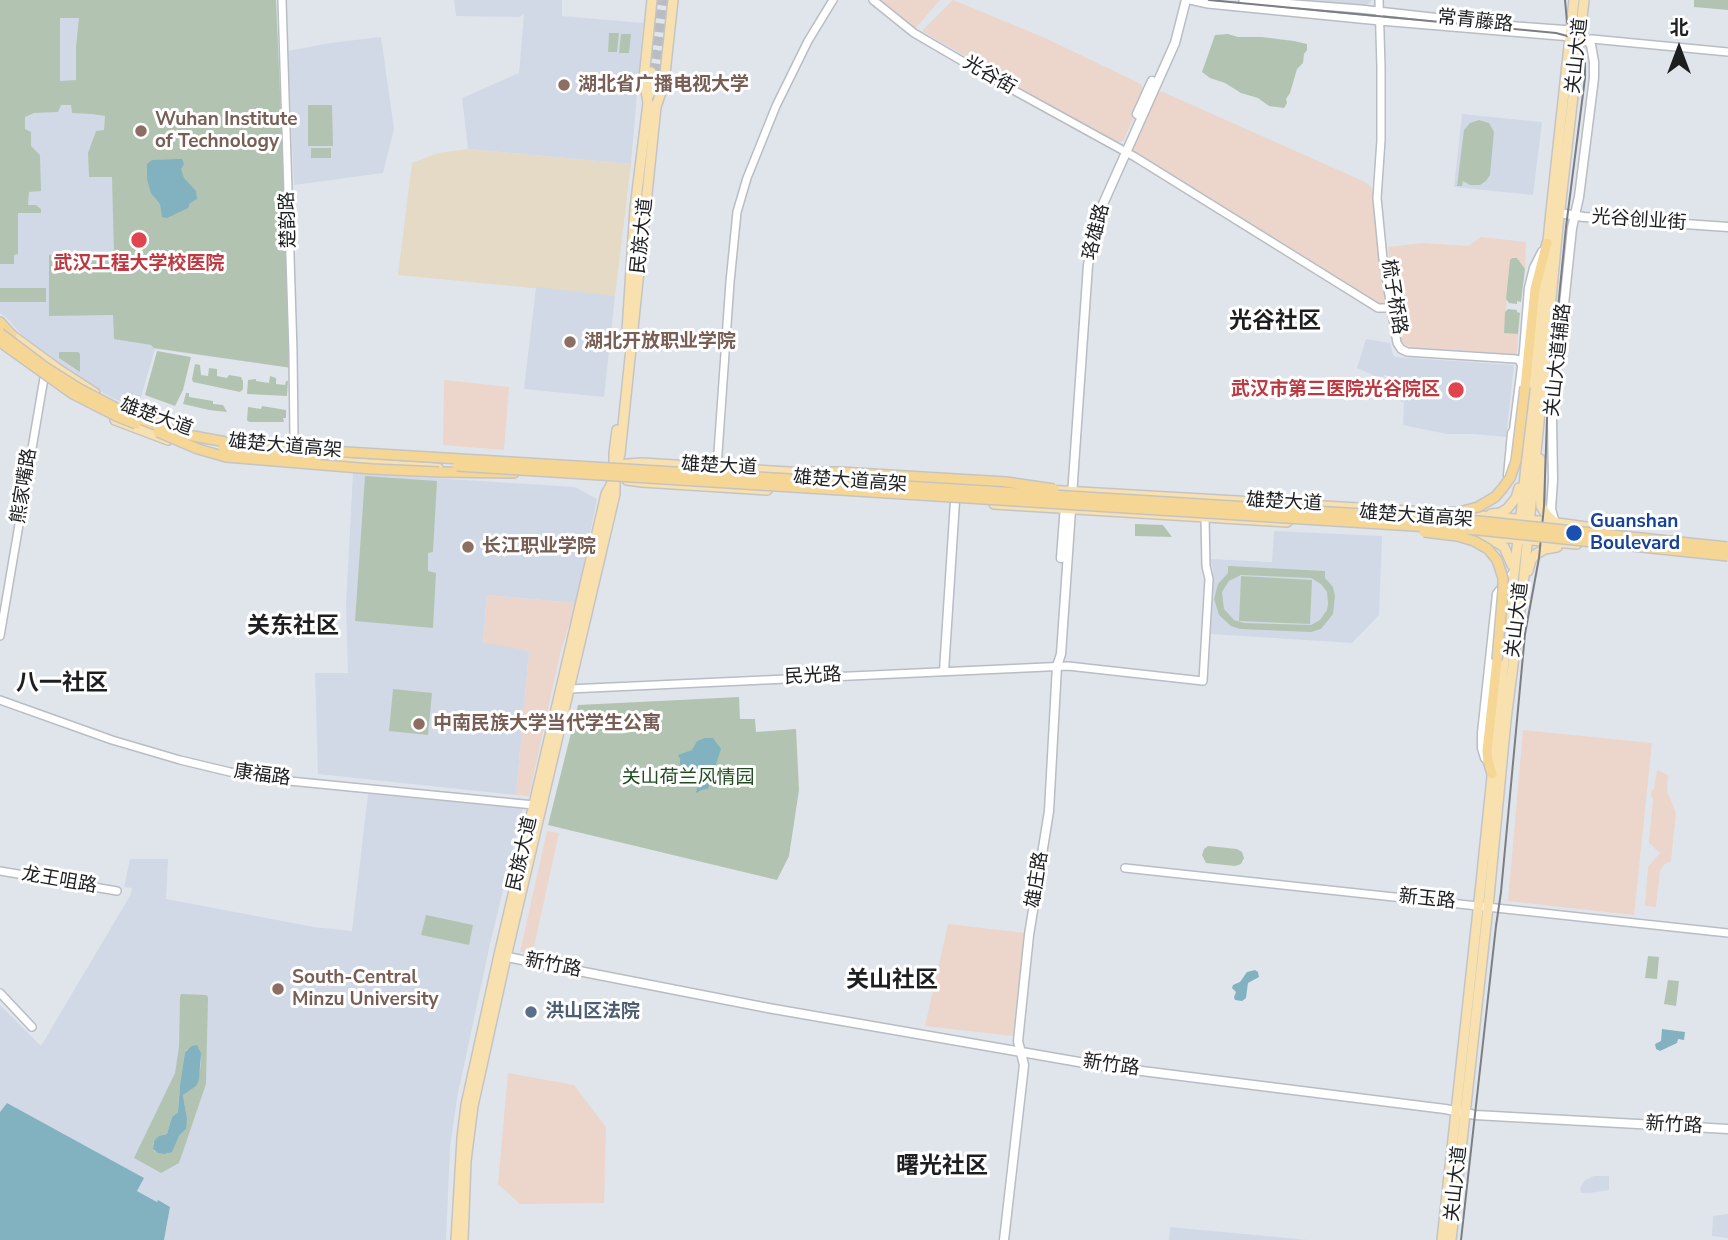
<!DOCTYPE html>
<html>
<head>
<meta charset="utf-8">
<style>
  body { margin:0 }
  #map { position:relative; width:1728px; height:1240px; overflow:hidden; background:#e0e5ec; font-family:"Nunito Sans","Noto Sans SC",sans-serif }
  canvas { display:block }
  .north { position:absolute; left:1644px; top:14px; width:70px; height:70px; -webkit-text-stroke:5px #fff; paint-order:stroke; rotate:0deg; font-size:19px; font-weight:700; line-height:28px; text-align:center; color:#1c1e20 }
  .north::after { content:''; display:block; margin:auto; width:24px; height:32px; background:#1c1e20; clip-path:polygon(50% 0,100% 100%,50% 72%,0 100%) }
</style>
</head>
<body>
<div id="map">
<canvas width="1728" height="1240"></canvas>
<div class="north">北</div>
</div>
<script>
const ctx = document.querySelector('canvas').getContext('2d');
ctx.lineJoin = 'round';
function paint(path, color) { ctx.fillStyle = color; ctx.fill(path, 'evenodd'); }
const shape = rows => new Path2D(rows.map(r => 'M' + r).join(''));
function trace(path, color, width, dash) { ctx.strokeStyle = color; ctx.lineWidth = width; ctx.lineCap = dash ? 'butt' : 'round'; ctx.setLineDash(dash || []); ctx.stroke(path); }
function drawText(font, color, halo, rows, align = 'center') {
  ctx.font = font + ' "Nunito Sans","Noto Sans SC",sans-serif'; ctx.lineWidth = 6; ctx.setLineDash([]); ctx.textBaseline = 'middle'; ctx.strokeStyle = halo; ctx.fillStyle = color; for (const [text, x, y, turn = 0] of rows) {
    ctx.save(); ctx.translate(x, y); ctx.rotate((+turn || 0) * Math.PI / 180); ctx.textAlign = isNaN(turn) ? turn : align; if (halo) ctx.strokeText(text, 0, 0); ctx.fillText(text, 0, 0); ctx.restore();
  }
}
paint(shape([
  [877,0,940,0,914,30],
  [953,0,1045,38,1141,84,1145,93,1123,141,1116,143,922,31],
  [1159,92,1163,92,1365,182,1370,186,1374,193,1387,304,1378,307,1129,152,1155,93],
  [1481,237,1526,242,1525,269,1517,258,1512,258,1510,260,1504,332,1518,334,1517,351,1516,354,1411,347,1404,344,1400,337,1396,311,1399,309,1393,261,1389,258,1388,247,1423,243,1468,246],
  [444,380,509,387,504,450,443,445],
  [487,595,576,603,560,654,529,796,516,795,529,651,483,647],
  [1523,730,1652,743,1634,915,1508,901],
  [1657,770,1668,775,1667,791,1676,813,1671,861,1665,864,1660,870,1656,907,1645,906,1648,867,1660,853,1649,843,1653,799,1651,795,1652,790,1654,789],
  [547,831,559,833,532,955,520,952],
  [948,924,1025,933,1013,1036,925,1026],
  [508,1073,574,1085,606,1127,604,1203,520,1204,498,1184]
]), '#ecd5ca');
paint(shape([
  [468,149,631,164,615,296,398,275,412,163,438,153]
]), '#e4dac5');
paint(shape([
  [0,0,276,0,292,368,155,349,138,407,114,399,54,364,30,346,9,320,0,313],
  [454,0,562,0,562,16,643,23,631,164,468,149,462,98,519,73,524,14,519,17,456,16],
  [1294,0,1372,0,1365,7],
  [381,37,394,129,383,173,294,185,288,51,330,43],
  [1462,114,1542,122,1533,195,1454,187],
  [536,287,615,296,604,397,524,389],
  [1366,339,1390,343,1393,355,1395,357,1514,365,1506,437,1473,434,1447,434,1403,425,1404,402,1401,402,1399,379,1384,375,1382,379,1357,368],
  [353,473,575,487,597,499,576,603,487,595,483,643,529,651,516,795,318,774,315,673,348,673,346,605],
  [1274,531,1382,536,1379,615,1352,643,1211,634,1213,569,1210,559,1272,562],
  [368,794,523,808,490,944,457,1098,450,1148,446,1240,164,1240,170,1207,157,1202,137,1191,143,1178,7,1103,0,1112,0,1005,41,1046,131,894,132,888,124,887,130,859,168,859,166,899,314,927,352,931],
  [1594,1176,1609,1176,1609,1190,1590,1193,1581,1193,1580,1188,1585,1180],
  [1728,1214,1728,1238,1712,1236,1713,1216],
  [1170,1227,1308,1240,1169,1240]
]), '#d1d9e7');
paint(shape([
  [0,0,276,0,292,368,154,348,151,345,114,339,113,315,49,316,49,255,114,256,112,177,89,177,88,153,96,131,104,130,105,116,92,114,72,113,71,105,61,105,58,112,34,113,25,117,25,129,31,132,31,146,40,155,41,191,29,192,28,205,36,205,41,209,41,213,18,213,18,254,14,255,14,264,0,264],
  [60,18,79,18,76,47,76,80,60,81],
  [1694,0,1728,0,1728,10,1694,7],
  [609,33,619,33,617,52,608,52],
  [621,34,631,34,629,53,619,53],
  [1228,34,1238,37,1262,37,1294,41,1307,44,1307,50,1304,54,1303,63,1297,69,1290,93,1286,99,1287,103,1284,108,1269,106,1258,98,1241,93,1225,83,1210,78,1202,72,1215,35],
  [308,105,332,105,333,146,308,146],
  [1479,120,1489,123,1494,132,1490,175,1486,181,1480,185,1470,185,1463,181,1462,186,1457,186,1464,130,1470,123],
  [331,148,331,158,311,158,311,148],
  [1512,258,1517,258,1525,269,1521,302,1517,301,1517,304,1509,303,1506,299,1510,260],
  [0,288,46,288,46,302,0,302],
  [1508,309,1517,310,1517,312,1520,313,1518,334,1504,333,1505,312],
  [157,351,191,357,183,390,175,406,145,395],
  [59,352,78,352,80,354,80,372,59,358],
  [195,364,200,365,201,375,208,376,209,368,217,369,217,376,227,378,229,375,241,377,243,381,243,389,240,392,193,382,192,379],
  [270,376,276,378,276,384,285,385,286,381,288,381,287,396,247,394,248,380,256,379,256,381,269,383],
  [186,393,189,393,189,397,213,401,213,404,223,405,227,412,209,410,183,404],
  [262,406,286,410,286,418,283,418,284,422,249,422,247,420,248,407,261,409],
  [365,476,437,481,433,552,428,553,428,571,436,573,433,628,355,621],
  [1135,524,1163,525,1172,537,1135,536],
  [1228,566,1325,571,1325,578,1333,587,1335,596,1333,614,1321,629,1311,632,1240,629,1231,626,1219,615,1214,599,1218,584,1228,573],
  [1241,575,1311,578,1321,584,1327,592,1328,604,1327,610,1320,620,1311,625,1244,623,1234,620,1224,609,1222,592,1229,581],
  [1241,576,1312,580,1310,624,1239,621],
  [393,689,432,693,428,735,389,731],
  [739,697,740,719,755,719,756,732,796,729,799,790,789,856,777,880,548,825,578,705],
  [1208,846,1237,849,1242,852,1244,858,1241,864,1235,866,1206,863,1202,855,1204,849],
  [426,915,473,925,469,945,421,935],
  [1648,956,1659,957,1657,979,1645,978],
  [1668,980,1679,981,1676,1006,1664,1004],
  [181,994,206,995,208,997,206,1084,179,1163,161,1173,134,1158,175,1073,179,1047,180,997],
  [199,1048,201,1063,198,1082,183,1095,186,1114,186,1129,179,1136,171,1152,166,1154,154,1151,153,1143,162,1135,167,1134,172,1117,178,1112,179,1094,185,1052,186,1050]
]), '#b2c4b1');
paint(shape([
  [179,159,182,159,184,164,181,169,184,178,196,191,197,199,190,203,188,208,167,218,162,217,160,204,151,193,147,179,147,164,152,160],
  [705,738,713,738,721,749,708,789,701,790,697,793,696,792,698,786,696,783,693,781,681,784,676,783,673,776,673,770,680,765,680,759,678,755,692,750,697,741],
  [1255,970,1258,972,1259,977,1248,983,1246,998,1242,1001,1235,1000,1234,997,1236,992,1232,988,1233,985,1240,982,1247,972],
  [1662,1029,1685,1032,1684,1040,1678,1039,1677,1043,1660,1051,1656,1049,1655,1044,1661,1041],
  [197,1045,201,1053,199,1080,196,1086,183,1095,187,1119,186,1129,179,1136,172,1152,165,1154,158,1153,153,1149,154,1141,159,1136,167,1134,172,1117,178,1112,180,1085,185,1052,192,1046],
  [7,1103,144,1178,137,1191,157,1202,158,1200,170,1207,164,1240,0,1240,0,1112]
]), '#82b2c0');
trace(shape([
  [651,72,658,0],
  [659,73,666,0]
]), '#b9bdc3', 9, [9, 4.5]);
const tertiary = shape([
  [282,0,293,352,294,439],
  [873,0,914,33,986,75,1135,157,1378,308,1387,308,1390,301],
  [1190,0,1208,4,1380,21,1571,37],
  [1243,0,1360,9,1503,25,1571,30],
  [1379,0,1381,67,1381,140,1377,198,1383,259,1397,343,1401,349,1407,352,1516,359,1519,360,1522,366],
  [1588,40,1592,39,1728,52],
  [717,467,730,282,737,212,747,178,776,106,808,41,833,0],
  [0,636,44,378],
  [569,689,1068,666,1203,681,1209,579,1206,566,1205,518],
  [0,700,112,740,180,760,230,772,279,780,534,805],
  [1125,868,1728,933],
  [0,871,117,891],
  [0,993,32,1027]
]);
const secondary = shape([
  [1137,114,1152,81],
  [1553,212,1584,217,1728,227],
  [1508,476,1512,433,1514,430,1524,351,1529,288,1534,268,1542,252],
  [1555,523,1551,509,1553,480,1552,419,1572,228,1579,197,1594,78,1594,62,1591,45,1581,33,1578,32],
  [1061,558,1065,505],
  [944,671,955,501],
  [1485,758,1482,748,1482,733,1497,594,1514,572],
  [502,956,768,1008,1102,1066,1445,1109,1475,1115,1728,1129],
  [1004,1240,1024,1065,1018,1041,1029,935,1049,811,1057,666,1061,654,1088,265,1098,221,1103,204,1175,43,1186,0]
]);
const primary = shape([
  [649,95,651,72],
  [6,331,58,369,95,393],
  [626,346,635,208,648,103,644,78,652,0],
  [142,415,172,426],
  [115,420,168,440],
  [1540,459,1540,491,1541,506,1546,514,1555,523],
  [309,460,438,468],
  [614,464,614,453,617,430],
  [613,465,642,463,805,473],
  [823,476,1025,488],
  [627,480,642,482,767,490],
  [1046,490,1445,513],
  [994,504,1287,522],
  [1459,514,1550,522,1615,531],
  [1491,514,1500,513,1507,509,1516,498,1519,488],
  [1462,534,1577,544],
  [1491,540,1498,543,1504,547,1512,565],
  [1528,571,1531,560,1536,554,1545,549,1557,547],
  [456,1240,462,1138,466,1105,499,955,606,494,611,485,620,454,656,107,664,83,673,0],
  [463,1240,466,1161,473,1106,506,957,615,494,615,478],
  [1442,1240,1481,883,1507,632,1522,506,1551,211,1574,0],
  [1451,1240,1488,907,1506,720,1523,586,1558,226,1584,0]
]);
const trunk = shape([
  [0,322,12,335],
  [1525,387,1535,289,1547,243],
  [439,472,514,473],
  [799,472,840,472,1006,482],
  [1492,774,1488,761,1487,751,1497,660]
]);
trace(tertiary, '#b8bdc4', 10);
trace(secondary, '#b8bdc4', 11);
trace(primary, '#c4c4c5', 12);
trace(trunk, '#c4c4c5', 12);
trace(tertiary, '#fff', 7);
trace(secondary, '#fff', 8);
trace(primary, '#f8e0af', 9);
trace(trunk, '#f6d694', 9);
trace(shape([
  [1209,0,1556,33,1571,37,1582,50,1585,55,1585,78,1566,227,1547,419,1544,506,1539,558,1525,634,1501,892,1496,926,1461,1240],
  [1565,0,1567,22,1580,42]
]), '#7b7e83', 2);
const trunkBridge = shape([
  [0,333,45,367,80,389,126,413,153,424,188,435,248,446,1478,521,1727,547],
  [0,342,73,394,116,416,136,424],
  [158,432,198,449,226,457,372,469,439,472],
  [223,448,247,452,317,457],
  [457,466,1478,530,1728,556],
  [1006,482,1054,489],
  [1437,513,1459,512,1478,507,1495,497,1502,489,1510,478,1516,461,1525,387],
  [1424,532,1457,536,1474,541,1488,549,1497,560,1503,578,1503,590,1497,660]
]);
trace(trunkBridge, '#c4c4c5', 12, []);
trace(trunkBridge, '#f6d694', 9);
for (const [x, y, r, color] of [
  [564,85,7,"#8d6e63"],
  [141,131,7,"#8d6e63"],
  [139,240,9,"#e0444e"],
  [570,342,7,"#8d6e63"],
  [1456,390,9,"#e0444e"],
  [1574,533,9,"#1a4fb4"],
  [468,547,7,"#8d6e63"],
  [419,724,7,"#8d6e63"],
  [278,989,7,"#8d6e63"],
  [531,1012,7,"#5c6f8a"]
]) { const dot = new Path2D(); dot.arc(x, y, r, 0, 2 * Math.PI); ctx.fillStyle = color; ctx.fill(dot); trace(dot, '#fff', 2.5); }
drawText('19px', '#1c1e20', '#fff', [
  ["常青藤路",1475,22,6],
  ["关山大道",1578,56,-84],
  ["光谷街",989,76,30],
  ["楚韵路",289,220,-92],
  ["光谷创业街",1639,221,4],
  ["珞雄路",1097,232,-76],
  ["民族大道",643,236,-84],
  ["梳子桥路",1393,297,81],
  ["关山大道辅路",1559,360,-84],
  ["雄楚大道",156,418,20],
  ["雄楚大道高架",285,447,5],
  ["雄楚大道",719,467,3],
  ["雄楚大道高架",850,482,4],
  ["熊家嘴路",25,486,-81],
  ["雄楚大道",1284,503,3],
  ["雄楚大道高架",1416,517,4],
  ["关山大道",1518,620,-83],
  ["民光路",813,677,-3],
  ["康福路",262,776,8],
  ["民族大道",523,854,-77],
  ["雄庄路",1038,880,-81],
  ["龙王咀路",59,881,10],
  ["新玉路",1427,900,6],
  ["新竹路",553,966,11],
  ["新竹路",1111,1066,8],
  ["新竹路",1674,1126,3],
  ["关山大道",1457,1184,-84]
]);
drawText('bold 19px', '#785e54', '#fff', [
  ["湖北省广播电视大学",578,85],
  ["Wuhan Institute",155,120],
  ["of Technology",155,142],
  ["湖北开放职业学院",584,342],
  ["长江职业学院",482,547],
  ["中南民族大学当代学生公寓",433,724],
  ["South-Central",292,978],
  ["Minzu University",292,1000]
], 'left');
drawText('bold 19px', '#be3a42', '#fff', [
  ["武汉工程大学校医院",139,264],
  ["武汉市第三医院光谷院区",1440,390,"right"]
]);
drawText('bold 19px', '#164399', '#fff', [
  ["Guanshan",1590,522],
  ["Boulevard",1590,544]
], 'left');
drawText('19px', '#214c21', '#fff', [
  ["关山荷兰风情园",688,778]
]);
drawText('bold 19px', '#4e5e75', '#fff', [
  ["洪山区法院",545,1012]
], 'left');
drawText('bold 23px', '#1c1e20', '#fff', [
  ["光谷社区",1275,322],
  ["关东社区",293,627],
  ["八一社区",62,684],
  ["关山社区",892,981],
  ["曙光社区",942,1167]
]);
</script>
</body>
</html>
